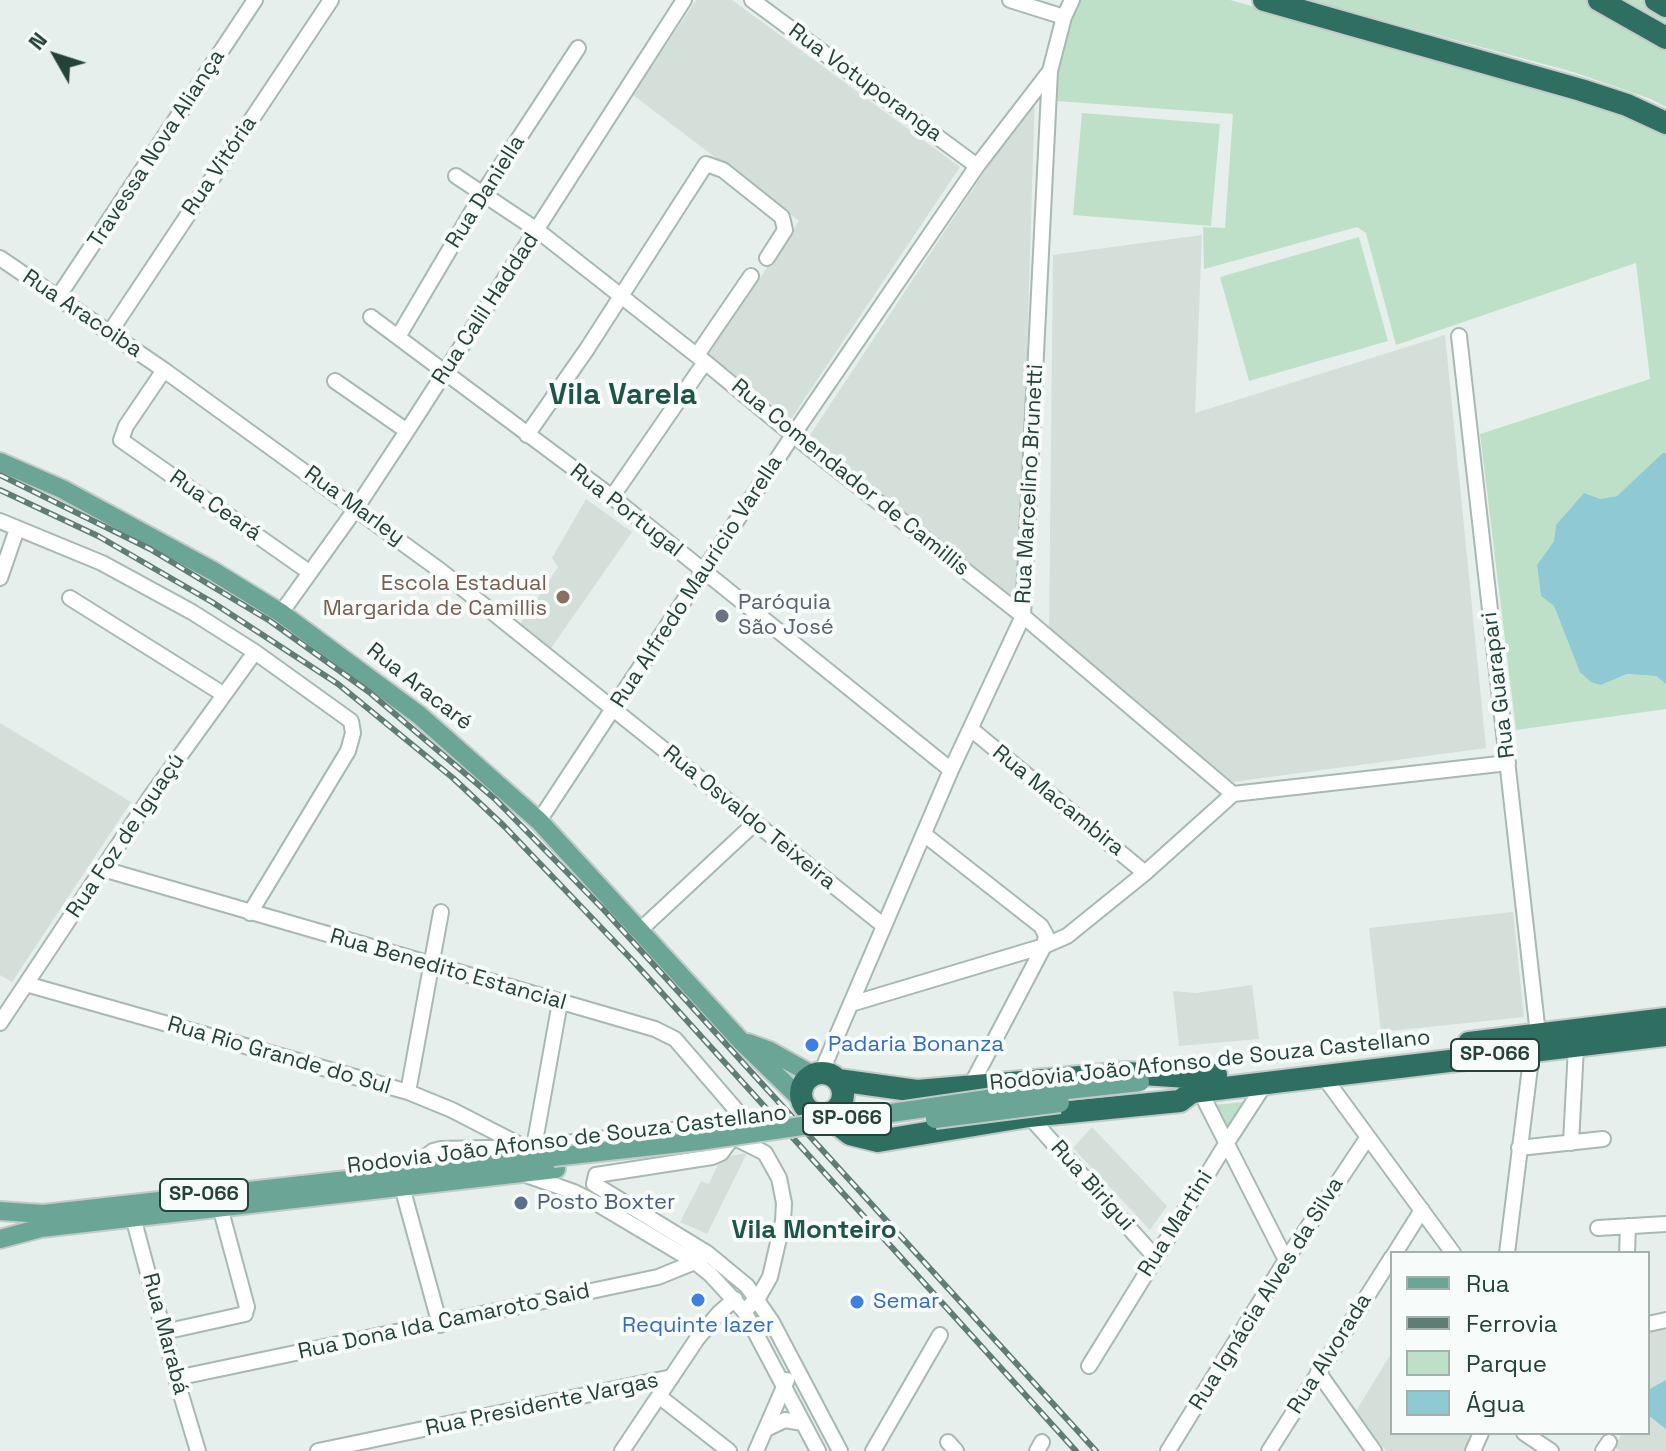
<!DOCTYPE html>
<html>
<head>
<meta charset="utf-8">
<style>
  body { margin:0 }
  #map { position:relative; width:1666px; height:1451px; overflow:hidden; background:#e6efeb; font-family:"Space Grotesk",sans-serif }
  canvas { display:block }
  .legend { position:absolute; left:1390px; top:1251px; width:260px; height:184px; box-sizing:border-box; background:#f7fbf9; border:2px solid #a3b1ad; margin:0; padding:10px 14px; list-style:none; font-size:24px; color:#24423a }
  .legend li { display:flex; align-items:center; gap:16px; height:40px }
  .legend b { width:40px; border:2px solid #a3b1ad }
  .north { position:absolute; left:16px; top:16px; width:80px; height:80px; -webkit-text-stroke:6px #f7fbf9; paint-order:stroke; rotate:309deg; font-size:22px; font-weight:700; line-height:32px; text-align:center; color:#24423a }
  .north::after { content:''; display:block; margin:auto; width:28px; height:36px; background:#24423a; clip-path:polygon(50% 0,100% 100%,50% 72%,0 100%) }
</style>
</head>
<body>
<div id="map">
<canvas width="1666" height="1451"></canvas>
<ul class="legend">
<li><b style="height:10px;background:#6aa596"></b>Rua</li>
<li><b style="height:10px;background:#5f7d75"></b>Ferrovia</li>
<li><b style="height:22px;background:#bfe0c8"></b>Parque</li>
<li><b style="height:22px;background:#8ec9d4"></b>Água</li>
</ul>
<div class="north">N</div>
</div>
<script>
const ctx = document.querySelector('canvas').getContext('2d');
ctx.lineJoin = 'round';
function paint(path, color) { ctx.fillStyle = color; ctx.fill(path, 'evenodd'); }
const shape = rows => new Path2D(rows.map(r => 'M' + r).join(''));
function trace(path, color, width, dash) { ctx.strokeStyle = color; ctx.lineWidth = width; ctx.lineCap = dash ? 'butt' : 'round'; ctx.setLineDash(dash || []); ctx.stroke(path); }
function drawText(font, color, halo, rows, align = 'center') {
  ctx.font = font + ' "Space Grotesk",sans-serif'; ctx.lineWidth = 8; ctx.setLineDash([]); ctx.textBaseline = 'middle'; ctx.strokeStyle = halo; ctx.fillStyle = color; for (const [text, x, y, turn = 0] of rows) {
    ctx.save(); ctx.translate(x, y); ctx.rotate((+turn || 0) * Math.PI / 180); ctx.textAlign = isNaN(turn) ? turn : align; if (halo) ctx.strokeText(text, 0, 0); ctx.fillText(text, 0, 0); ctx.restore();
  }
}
paint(shape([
  [696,0,732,0,960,167,791,419,708,354,799,221,633,95],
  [1035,95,1019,607,810,435],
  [1202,235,1195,413,1445,335,1486,748,1233,782,1049,631,1053,255],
  [586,499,632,532,549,651,519,626,558,567,552,558],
  [0,723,131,802,12,982,0,975],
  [1513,912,1524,1017,1381,1032,1369,928],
  [1252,985,1259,1039,1179,1046,1173,991,1196,993],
  [1092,1127,1167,1206,1150,1230,1073,1148],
  [747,1153,707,1234,680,1222,701,1181,709,1184,721,1158],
  [1666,1327,1666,1451,1621,1451,1613,1447,1621,1436,1617,1433,1648,1433,1648,1330],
  [1392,1352,1392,1433,1474,1433,1465,1451,1386,1451,1356,1411]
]), '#d4dfda');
paint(shape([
  [1080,0,1230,0,1551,88,1608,107,1666,132,1666,453,1617,496,1600,499,1556,525,1554,541,1537,565,1541,596,1554,606,1581,672,1601,685,1627,674,1656,676,1666,684,1666,709,1516,730,1480,434,1650,379,1636,263,1396,345,1366,233,1357,227,1204,269,1203,227,1225,228,1233,114,1057,101,1055,62],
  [1308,0,1666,0,1666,107,1651,99,1573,72],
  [1082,113,1220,124,1211,226,1073,215],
  [1359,237,1388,341,1249,381,1220,277],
  [1245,1102,1226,1133,1213,1105]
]), '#bfe0c8');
paint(shape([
  [1663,453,1666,453,1666,684,1656,676,1627,674,1601,685,1591,682,1580,672,1554,606,1541,596,1537,565,1554,541,1556,525,1584,493,1600,499,1617,496],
  [1666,1380,1666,1429,1648,1415,1648,1390]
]), '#8ec9d4');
const minor = shape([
  [752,0,977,166],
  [1010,0,1064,17],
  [456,176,537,230,705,362,793,435,1023,616,1233,794],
  [0,258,164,370,441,571,884,926],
  [58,297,255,0],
  [371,317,612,497,951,770],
  [110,332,331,0],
  [1459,336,1538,1034],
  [398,337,483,193,578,48],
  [697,355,751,276],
  [164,370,126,426,121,440,309,572],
  [335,381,407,431],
  [527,435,587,349,706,164,723,170,782,217,785,230,767,258],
  [612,497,705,362],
  [0,521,102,563,192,612,255,652,351,721,353,733,348,751,250,913],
  [0,578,17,529],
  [70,598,223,694],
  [281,613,357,507,407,431,684,0],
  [971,729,1145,873],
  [1233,794,1508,763],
  [539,821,793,435,977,166,1050,71],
  [925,835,1041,926,1046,935,1044,946,970,1087],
  [103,869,655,1029,675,1039,737,1111,733,1137,721,1153,712,1157,596,1175,594,1184,707,1253,747,1286,772,1322,840,1451],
  [639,931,754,824],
  [26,984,408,1092,452,1110,524,1147],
  [851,1004,1044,946,1067,936,1145,873,1233,794],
  [0,1023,151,796,255,652],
  [821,1073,951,770,1023,616,1050,71,1064,17,1072,0],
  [1324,1077,1453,1253],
  [1200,1091,1286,1260],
  [408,1092,441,912],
  [1029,1116,1155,1257],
  [1571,1143,1576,1047],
  [534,1147,560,1002],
  [1519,1148,1603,1139],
  [408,1171,433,1151,441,1149,534,1147,673,1130,716,1130,725,1133,765,1153,779,1178,784,1203,783,1221,770,1277,758,1298,744,1311],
  [526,1175,574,1192,596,1203,695,1262,710,1274,744,1311,818,1451],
  [402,1187,440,1325],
  [133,1217,176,1378,198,1451],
  [1598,1228,1666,1224],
  [1395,1253,1422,1210],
  [1507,1253,1532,1051],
  [1627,1253,1628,1226],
  [1648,1324,1666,1320],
  [164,1332,245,1314,247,1307,220,1207],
  [1089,1366,1226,1144,1265,1084],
  [1318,1372,1374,1451],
  [176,1378,658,1277,695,1262,707,1253],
  [660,1397,729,1451],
  [766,1429,785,1420,803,1423],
  [1524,1433,1551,1451],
  [948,1442,956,1451],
  [318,1451,672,1377],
  [622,1451,697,1339,719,1313,735,1299],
  [756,1451,787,1380],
  [873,1451,940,1335],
  [1037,1451,1042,1442],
  [1168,1451,1286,1260,1368,1137],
  [1269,1451,1392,1257],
  [1473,1451,1481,1433],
  [1603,1451,1609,1442]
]);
const major = shape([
  [0,462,62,489,213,571,281,613,419,715,539,821,740,1040,802,1100],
  [748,1043,770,1051,813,1075],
  [0,1211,43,1214,553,1157],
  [0,1239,41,1228,556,1169]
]);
const highway = shape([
  [1264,0,1581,90,1627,105,1666,123],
  [1599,0,1666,38],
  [1656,0,1666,6],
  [1469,1043,1666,1019],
  '801 1094a21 21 0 1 1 42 0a21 21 0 1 1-42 0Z',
  [838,1080,917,1091,1127,1073,1188,1077,1216,1075],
  [826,1115,850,1134,878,1141,1029,1116,1180,1101,1192,1092,1666,1035]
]);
trace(minor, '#a8b8b2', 18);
trace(major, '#c2cac8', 22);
trace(highway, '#c2cac8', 26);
trace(minor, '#fff', 14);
trace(major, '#6aa596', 18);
trace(highway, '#2f6f62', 22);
const rail = shape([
  [0,475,150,549,270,621,369,692,495,799,604,910,1096,1451],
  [0,490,98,536,212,602,338,684,453,778,504,826,633,961,1076,1451]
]);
trace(rail, '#5f7d75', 6);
trace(rail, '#f7fbf9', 3, [9]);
const majorBridge = shape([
  [935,1119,1060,1103],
  [553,1157,699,1141,994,1098,1140,1082]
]);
trace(majorBridge, '#c2cac8', 22, []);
trace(majorBridge, '#6aa596', 18);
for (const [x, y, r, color] of [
  [563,597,8,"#8d6e63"],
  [722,616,8,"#6b7280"],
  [812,1045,8,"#3f7fe0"],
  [521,1203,8,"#5c6f8a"],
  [698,1300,8,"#3f7fe0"],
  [857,1302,8,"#3f7fe0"]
]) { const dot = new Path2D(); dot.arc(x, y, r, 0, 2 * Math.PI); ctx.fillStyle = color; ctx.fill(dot); trace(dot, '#f7fbf9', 3); }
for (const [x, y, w] of [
  [1495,1055,88],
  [847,1119,88],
  [204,1195,88]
]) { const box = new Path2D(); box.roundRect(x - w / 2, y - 16, w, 32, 6); ctx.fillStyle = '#f7fbf9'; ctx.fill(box); trace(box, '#24423a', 2); }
drawText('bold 20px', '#24423a', null, [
  ["SP-066",1495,1055],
  ["SP-066",847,1119],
  ["SP-066",204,1195]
]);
drawText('22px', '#24423a', '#f7fbf9', [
  ["Rua Votuporanga",865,83,36],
  ["Travessa Nova Aliança",157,149,-57],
  ["Rua Vitória",220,166,-56],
  ["Rua Daniella",486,192,-58],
  ["Rua Calil Haddad",486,309,-57],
  ["Rua Aracoiba",82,314,34],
  ["Rua Comendador de Camillis",850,478,39],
  ["Rua Marcelino Brunetti",1030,484,-87],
  ["Rua Ceará",215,506,35],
  ["Rua Marley",354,506,36],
  ["Rua Portugal",626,511,38],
  ["Rua Alfredo Maurício Varella",697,582,-57],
  ["Rua Guarapari",1499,685,-97],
  ["Rua Aracaré",419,687,38],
  ["Rua Macambira",1058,801,39],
  ["Rua Osvaldo Teixeira",749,818,39],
  ["Rua Foz de Iguaçú",126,836,-56],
  ["Rua Benedito Estancial",448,970,16],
  ["Rua Rio Grande do Sul",279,1056,16],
  ["Rodovia João Afonso de Souza Castellano",1210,1061,-6],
  ["Rodovia João Afonso de Souza Castellano",567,1140,-7],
  ["Rua Birigui",1092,1186,48],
  ["Rua Martini",1176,1224,-58],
  ["Rua Ignácia Alves da Silva",1267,1294,-58],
  ["Rua Dona Ida Camaroto Said",444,1322,-12],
  ["Rua Marabá",165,1334,75],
  ["Rua Alvorada",1330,1354,-58],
  ["Rua Presidente Vargas",542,1405,-12]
]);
drawText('22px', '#785e54', '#f7fbf9', [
  ["Escola Estadual",547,584],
  ["Margarida de Camillis",547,609]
], 'right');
drawText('22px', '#5b616d', '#f7fbf9', [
  ["Paróquia",738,603],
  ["São José",738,628]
], 'left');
drawText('22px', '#366cbe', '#f7fbf9', [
  ["Padaria Bonanza",828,1045],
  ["Semar",873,1302],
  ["Requinte lazer",698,1326,"center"]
], 'left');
drawText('22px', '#4e5e75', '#f7fbf9', [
  ["Posto Boxter",537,1203]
], 'left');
drawText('bold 26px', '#1f5548', '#f7fbf9', [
  ["Vila Monteiro",814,1231]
]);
drawText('bold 30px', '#1f5548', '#f7fbf9', [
  ["Vila Varela",623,396]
]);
</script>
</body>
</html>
